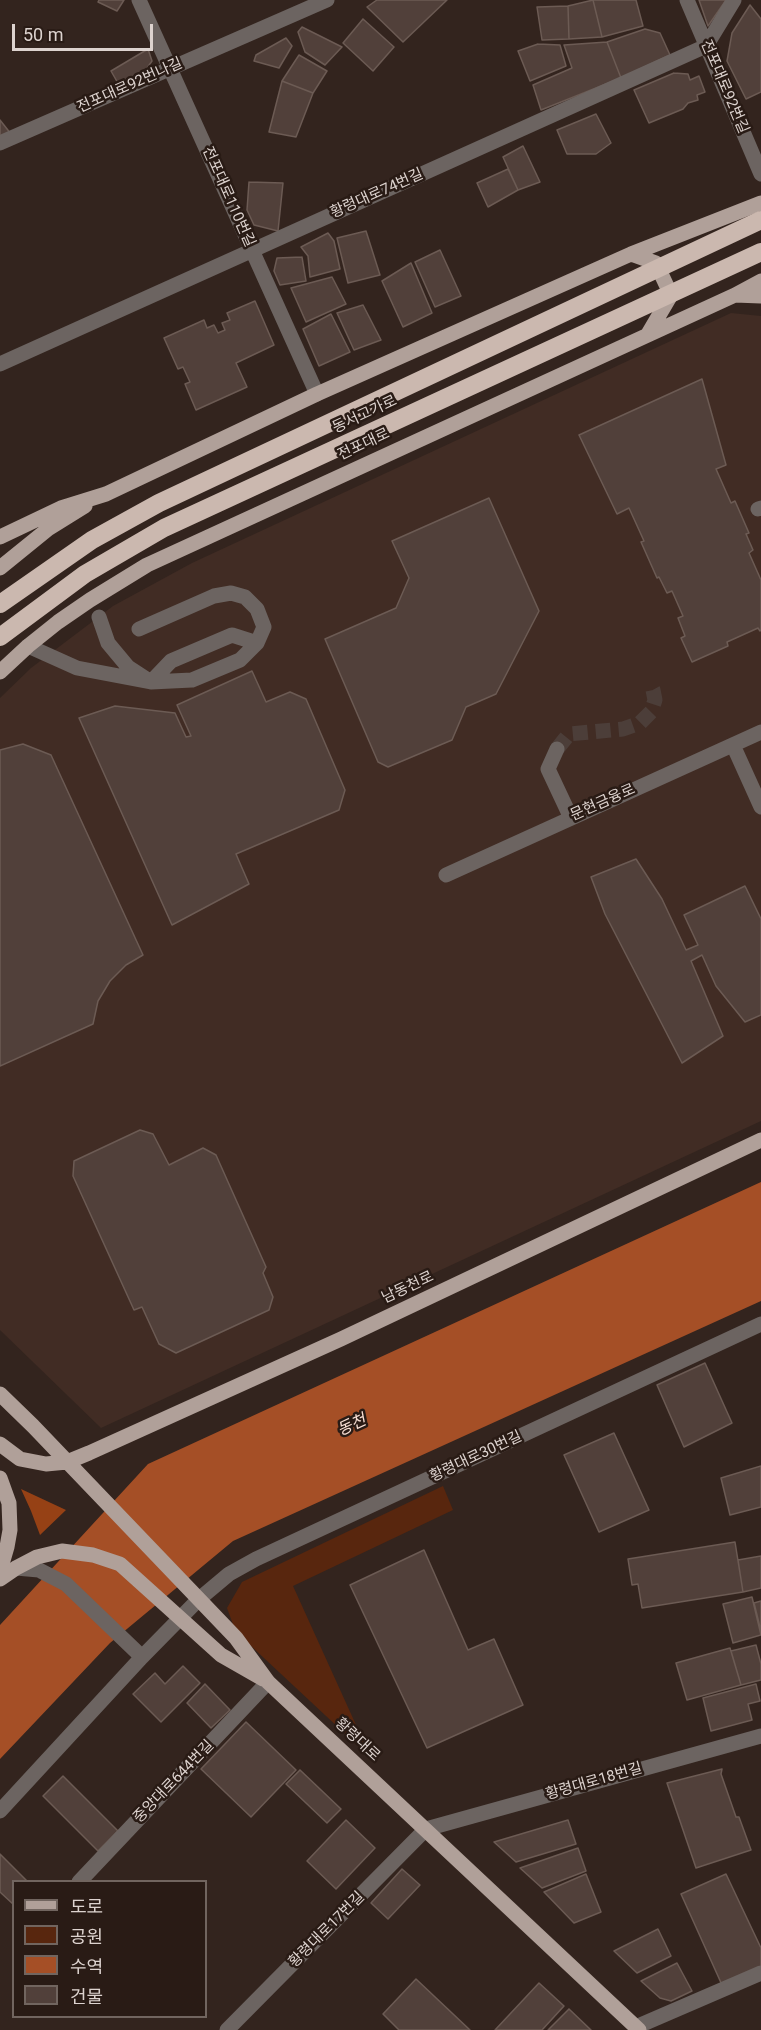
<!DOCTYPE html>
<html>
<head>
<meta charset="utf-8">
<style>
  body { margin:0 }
  #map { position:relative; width:761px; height:2030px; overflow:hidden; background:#33241e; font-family:Roboto,"Noto Sans KR",sans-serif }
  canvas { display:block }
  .legend { position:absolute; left:12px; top:1880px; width:195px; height:138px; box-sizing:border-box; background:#291b15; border:2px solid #71655f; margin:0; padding:8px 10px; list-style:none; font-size:18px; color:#ddd3cf }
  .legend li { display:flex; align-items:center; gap:12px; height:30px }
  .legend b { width:30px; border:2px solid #71655f }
  .scale { position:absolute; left:12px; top:24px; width:141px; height:27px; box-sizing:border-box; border:3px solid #ddd3cf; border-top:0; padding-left:8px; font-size:18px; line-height:21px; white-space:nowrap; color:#ddd3cf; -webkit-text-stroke:4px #291b15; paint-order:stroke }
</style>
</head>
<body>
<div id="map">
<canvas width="761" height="2030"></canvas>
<ul class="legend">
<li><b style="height:8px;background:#b0a099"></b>도로</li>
<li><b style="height:16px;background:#58260e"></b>공원</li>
<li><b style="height:16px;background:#a54f26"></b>수역</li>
<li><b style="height:16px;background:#51403a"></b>건물</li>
</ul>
<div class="scale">50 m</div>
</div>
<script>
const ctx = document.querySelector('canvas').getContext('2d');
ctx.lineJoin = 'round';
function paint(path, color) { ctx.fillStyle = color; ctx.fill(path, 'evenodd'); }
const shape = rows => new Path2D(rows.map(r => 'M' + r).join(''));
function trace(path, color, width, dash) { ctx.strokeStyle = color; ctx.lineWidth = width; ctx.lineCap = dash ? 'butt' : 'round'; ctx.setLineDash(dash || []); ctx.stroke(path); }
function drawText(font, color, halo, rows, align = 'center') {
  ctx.font = font + ' Roboto,"Noto Sans KR",sans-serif'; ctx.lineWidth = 5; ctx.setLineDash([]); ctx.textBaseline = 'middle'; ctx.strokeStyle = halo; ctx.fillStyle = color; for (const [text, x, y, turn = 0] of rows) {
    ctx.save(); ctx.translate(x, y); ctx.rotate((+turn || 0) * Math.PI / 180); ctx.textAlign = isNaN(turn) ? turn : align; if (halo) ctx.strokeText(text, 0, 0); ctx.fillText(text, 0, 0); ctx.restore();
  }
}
paint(shape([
  [731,313,761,316,761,1121,101,1428,0,1330,0,698,31,668,113,606,192,563]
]), '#412c24');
paint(shape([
  [443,1486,453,1510,293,1586,371,1758,250,1645,234,1627,227,1608,242,1582]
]), '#58260e');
paint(shape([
  [21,1489,66,1510,40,1535,31,1511]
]), '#964115');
paint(shape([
  [761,1182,761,1301,233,1541,110,1643,0,1759,0,1625,148,1464]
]), '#a54f26');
const building = shape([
  [99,0,124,0,117,11,98,2,99,0],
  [377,0,447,0,403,42,367,7,377,0],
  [593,0,602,37,569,39,568,6,593,0],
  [593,0,636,0,643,26,602,37,593,0],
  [699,0,726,0,708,26,699,0],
  [750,5,761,19,761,92,746,99,727,61,732,33,750,5],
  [568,6,569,39,542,40,537,7,568,6],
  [363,19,394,47,373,71,343,43,363,19],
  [302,27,342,47,325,65,305,52,298,32,302,27],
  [645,29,660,33,670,55,621,78,607,42,645,29],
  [286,38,292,46,279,68,254,61,256,55,286,38],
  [607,42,621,78,541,110,533,85,572,68,564,45,607,42],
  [538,44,560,45,566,66,530,81,518,51,538,44],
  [148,49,152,61,142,75,119,85,111,71,148,49],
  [299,55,327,71,313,93,282,81,299,55],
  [674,73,688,74,690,80,699,76,705,92,697,95,698,100,688,103,683,109,649,123,634,90,674,73],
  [282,81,313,93,296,137,269,132,282,81],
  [596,114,611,143,596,154,567,154,557,130,596,114],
  [0,120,11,134,0,138,0,120],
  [523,146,540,182,518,190,503,157,523,146],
  [508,169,518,190,488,207,477,183,508,169],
  [249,182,283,183,278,231,254,225,247,210,249,182],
  [366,231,380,275,348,283,337,238,366,231],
  [328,233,334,241,340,269,310,277,308,256,301,247,328,233],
  [440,250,461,296,435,307,415,262,440,250],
  [302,257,306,281,280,285,274,271,277,258,302,257],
  [411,263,432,313,403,327,382,281,411,263],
  [332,277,346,304,306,322,291,288,332,277],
  [255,301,274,345,236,363,247,387,196,410,185,384,190,382,183,367,178,369,164,338,204,320,207,328,214,325,218,333,225,330,222,323,230,320,227,313,255,301],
  [363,305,381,340,354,350,337,313,363,305],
  [331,314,350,352,319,366,303,329,331,314],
  [702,379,726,465,716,469,731,503,735,501,749,533,746,534,753,550,749,553,761,580,761,630,760,631,758,628,727,642,728,646,692,662,681,638,685,636,678,618,683,616,672,591,667,593,659,577,657,578,641,542,644,541,629,508,617,514,579,435,702,379],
  [489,498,539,611,496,694,466,707,452,740,388,767,378,762,325,639,396,608,409,578,392,541,489,498],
  [252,671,266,702,290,692,306,699,345,790,339,810,236,854,249,884,172,925,79,718,115,706,175,713,186,737,191,736,177,705,252,671],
  [23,744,51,755,143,955,126,965,110,981,98,1001,93,1024,0,1066,0,750,23,744],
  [636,859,662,899,686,950,698,945,684,915,745,886,761,919,761,1015,745,1022,716,986,702,955,691,961,723,1036,682,1063,605,914,591,877,636,859],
  [140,1130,153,1134,169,1165,203,1148,216,1155,266,1267,263,1273,273,1297,269,1310,176,1353,159,1344,142,1307,134,1310,73,1176,74,1161,140,1130],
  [705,1363,732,1423,684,1447,657,1385,705,1363],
  [614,1433,649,1510,599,1532,564,1455,614,1433],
  [761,1466,761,1507,730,1515,721,1478,761,1466],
  [735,1542,743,1592,642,1608,638,1584,632,1585,628,1559,735,1542],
  [424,1550,468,1650,494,1639,523,1705,427,1748,350,1585,424,1550],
  [761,1556,761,1588,743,1592,738,1560,761,1556],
  [752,1597,761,1635,733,1643,723,1604,752,1597],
  [761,1601,761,1631,754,1603,761,1601],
  [756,1645,761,1664,761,1680,741,1685,731,1651,756,1645],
  [730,1648,741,1685,687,1700,676,1663,730,1648],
  [183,1666,200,1683,161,1722,133,1694,155,1673,165,1684,183,1666],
  [205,1684,230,1710,211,1728,187,1703,205,1684],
  [756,1684,760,1701,748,1704,752,1720,711,1731,703,1698,756,1684],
  [246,1722,296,1770,251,1817,201,1769,246,1722],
  [722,1769,721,1774,736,1817,739,1817,751,1850,696,1868,667,1783,722,1769],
  [300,1770,341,1809,327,1823,286,1784,300,1770],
  [63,1776,118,1831,98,1851,43,1796,63,1776],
  [346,1820,375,1848,336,1889,307,1861,346,1820],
  [568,1820,576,1844,516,1862,494,1842,568,1820],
  [578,1848,586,1871,542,1888,520,1868,578,1848],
  [0,1854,28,1882,14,1882,14,1905,0,1892,0,1854],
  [402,1869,420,1885,388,1919,371,1903,402,1869],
  [586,1874,601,1912,574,1923,544,1892,586,1874],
  [726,1874,761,1948,761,1968,722,1985,681,1894,726,1874],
  [658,1929,671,1956,637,1973,614,1951,658,1929],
  [677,1963,692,1991,671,2001,660,1998,641,1981,677,1963],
  [416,1979,470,2030,399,2030,383,2014,416,1979],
  [539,1983,564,2006,542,2030,495,2030,539,1983],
  [569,2009,591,2030,548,2030,569,2009]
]);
paint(building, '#51403a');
trace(building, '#6c5b54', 1.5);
trace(shape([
  [557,749,569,734,623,729,640,723,651,712,655,700,653,690,649,683]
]), '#4c3e39', 15, [15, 8]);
trace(shape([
  [139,0,317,394],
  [687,0,761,174],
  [0,143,327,0],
  [0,364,706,46,734,0],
  [758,509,761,508],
  [99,617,108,643,128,667,151,682,171,661,232,635,257,643],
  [28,646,77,668,151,682,192,680,240,660,257,643,264,627,257,609,245,597,231,593,214,596,139,629],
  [733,745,761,807],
  [557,749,548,769,571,818],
  [446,875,761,732],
  [16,1568,39,1570,66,1584,142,1657],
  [0,1811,142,1657,198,1600,229,1574,256,1559,761,1324],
  [79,1882,268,1682],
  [636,2027,761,1973],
  [227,2030,426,1829,761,1736]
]), '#6c6461', 15);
trace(shape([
  [631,254,656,263,671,295,648,334],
  [735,295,761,296],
  [0,537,61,508,106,494,317,394,631,254,761,203],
  [0,568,48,529,85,506],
  [0,672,28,646,58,622,90,600,147,565,735,295,761,281],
  [0,1394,33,1426,236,1638,268,1682,639,2030],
  [0,1444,20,1459,46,1464,67,1462,89,1453,341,1339,761,1140],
  [0,1478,9,1503,10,1530,7,1547,0,1571],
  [0,1579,16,1568,37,1557,62,1551,93,1555,120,1564,221,1655,263,1679]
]), '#b0a099', 15);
trace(shape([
  [0,604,92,540,159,503,761,220],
  [0,637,85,574,164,528,761,252]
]), '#cbb8af', 18);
drawText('15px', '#ddd3cf', '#291b15', [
  ["전포대로92번나길",130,86,-24],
  ["전포대로92번길",724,87,67],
  ["황령대로74번길",377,194,-24],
  ["전포대로110번길",228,197,66],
  ["동서고가로",365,415,-25],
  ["전포대로",364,445,-25],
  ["문현금융로",603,803,-24],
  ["남동천로",408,1288,-25],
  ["황령대로30번길",476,1457,-25],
  ["황령대로",357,1740,43],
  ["중앙대로644번길",174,1782,-46],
  ["황령대로18번길",594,1782,-16],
  ["황령대로17번길",327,1930,-45]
]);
drawText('italic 16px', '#f7ded3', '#291b15', [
  ["동천",352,1426,-25]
]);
</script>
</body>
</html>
